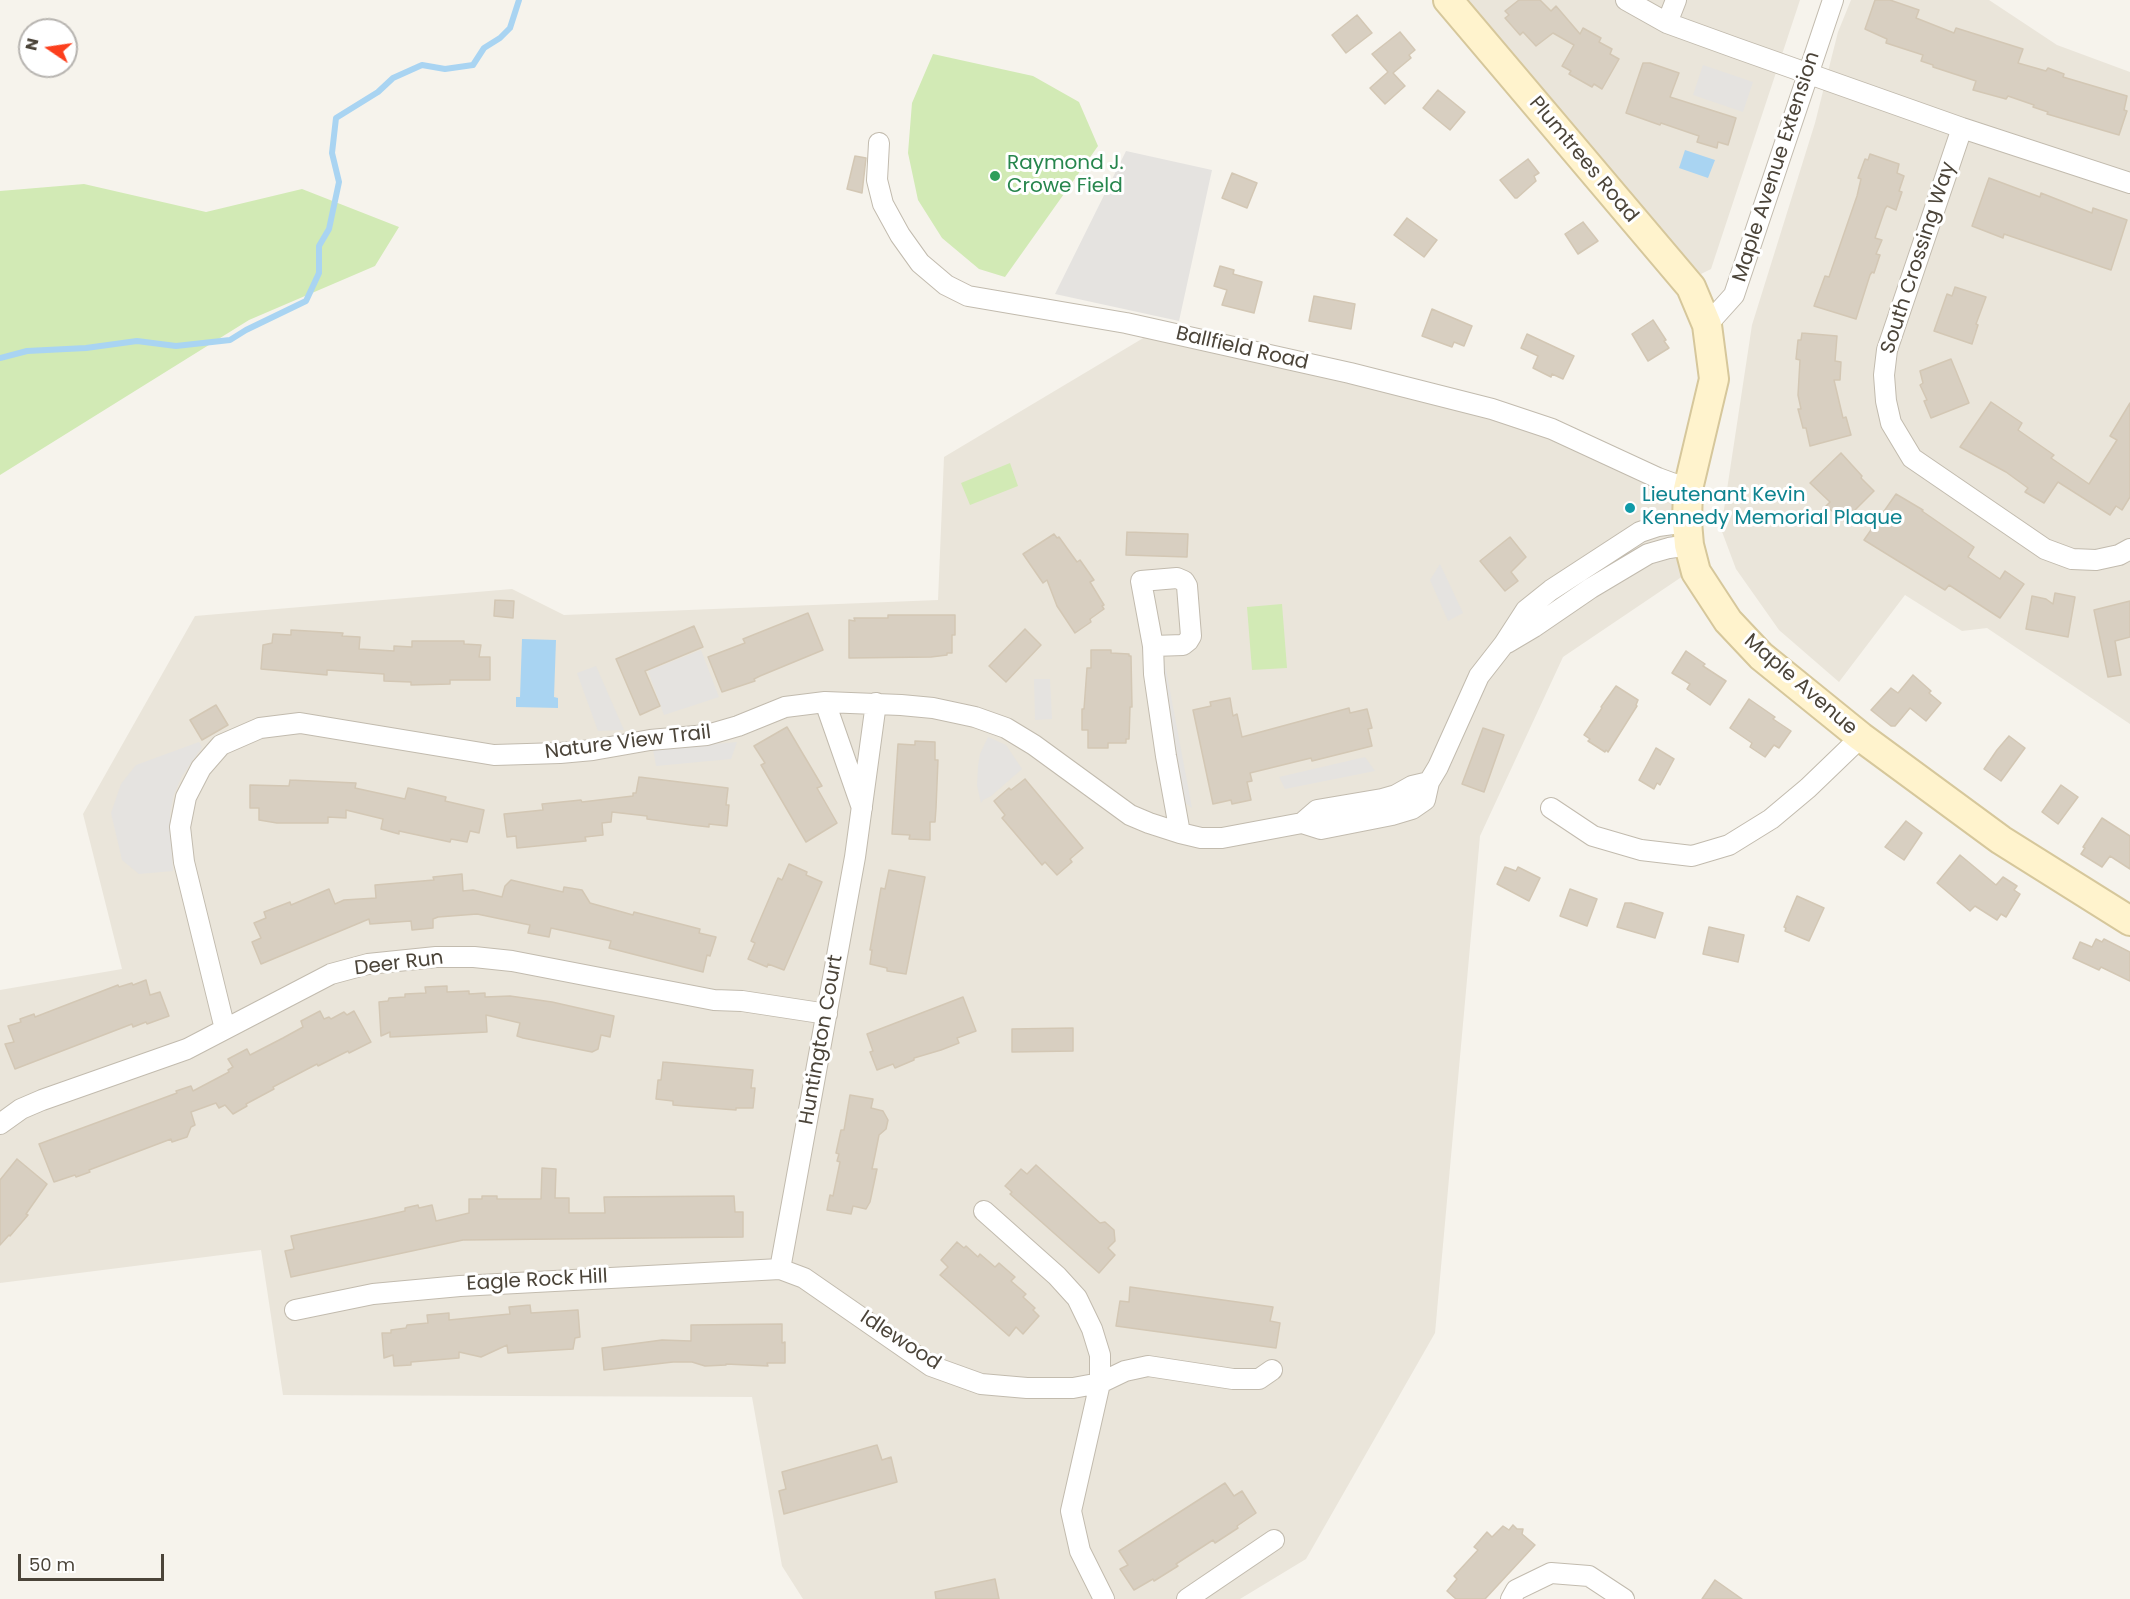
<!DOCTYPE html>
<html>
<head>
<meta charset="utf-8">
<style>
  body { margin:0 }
  #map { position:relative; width:2130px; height:1599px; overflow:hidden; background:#f6f3ec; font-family:Poppins,sans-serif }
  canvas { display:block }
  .north { position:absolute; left:18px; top:18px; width:60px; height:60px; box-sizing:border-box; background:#fff; border:2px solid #b7b4b0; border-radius:50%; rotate:283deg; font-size:16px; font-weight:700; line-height:24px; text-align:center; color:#4b4439 }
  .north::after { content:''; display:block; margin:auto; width:21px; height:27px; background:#fc3f1d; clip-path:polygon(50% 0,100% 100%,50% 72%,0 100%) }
  .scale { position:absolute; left:18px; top:1554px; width:146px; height:27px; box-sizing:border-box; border:3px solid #4b4439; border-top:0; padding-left:8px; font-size:18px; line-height:21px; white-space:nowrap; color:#4b4439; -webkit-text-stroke:4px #fff; paint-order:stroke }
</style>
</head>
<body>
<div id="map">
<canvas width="2130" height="1599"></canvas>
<div class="north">N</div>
<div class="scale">50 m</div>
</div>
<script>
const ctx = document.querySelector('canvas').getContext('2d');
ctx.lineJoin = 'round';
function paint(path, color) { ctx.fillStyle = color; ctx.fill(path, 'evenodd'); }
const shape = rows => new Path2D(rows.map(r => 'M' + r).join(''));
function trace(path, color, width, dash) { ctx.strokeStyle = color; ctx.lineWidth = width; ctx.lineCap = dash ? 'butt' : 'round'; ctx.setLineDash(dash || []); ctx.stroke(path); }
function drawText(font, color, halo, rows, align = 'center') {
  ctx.font = font + ' Poppins,sans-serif'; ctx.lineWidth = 6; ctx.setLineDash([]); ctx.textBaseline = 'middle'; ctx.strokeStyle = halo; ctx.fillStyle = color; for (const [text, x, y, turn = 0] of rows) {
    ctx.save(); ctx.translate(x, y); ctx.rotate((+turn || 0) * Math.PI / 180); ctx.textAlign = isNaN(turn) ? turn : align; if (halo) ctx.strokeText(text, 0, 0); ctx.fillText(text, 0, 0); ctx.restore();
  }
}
paint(shape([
  [1463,0,1800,0,1711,269,1701,274,1575,137],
  [1851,0,1989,0,2057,45,2130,72,2130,724,1987,628,1962,631,1905,595,1839,682,1779,630,1736,569,1721,529,1752,325,1815,123,1838,32],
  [1145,337,1466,410,1540,433,1669,495,1673,503,1675,536,1683,576,1563,657,1480,836,1435,1333,1306,1559,1240,1599,803,1599,782,1566,752,1397,283,1395,261,1250,0,1283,0,990,122,969,83,814,195,616,512,589,564,615,938,600,944,457]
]), '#eae5da');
paint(shape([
  [933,54,1033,76,1079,102,1098,146,1005,277,979,269,942,238,918,200,908,153,912,103],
  [84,184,206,212,302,189,399,227,375,266,249,320,0,475,0,191],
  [1010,463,1018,486,970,505,961,483],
  [1282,604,1287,668,1252,670,1247,607]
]), '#d2eab5');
paint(shape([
  [1703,65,1753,82,1743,112,1693,95],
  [1126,151,1212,170,1179,321,1055,294],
  [1440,564,1463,613,1448,621,1430,580],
  [701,650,719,697,664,715,648,671],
  [1164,659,1192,808,1184,802,1158,673],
  [596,666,624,730,598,731,577,673],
  [1034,679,1050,679,1052,719,1035,720],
  [988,737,1006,745,1022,769,991,796,983,800,981,803,977,785,978,766,980,754],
  [199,742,202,747,182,776,174,794,170,814,173,871,139,874,122,860,111,813,121,784,136,765],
  [737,742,731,759,656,766,653,749],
  [1365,757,1375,771,1285,789,1279,777]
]), '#e5e3e0');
paint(shape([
  [1685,150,1715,160,1708,178,1679,168],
  [522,639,556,640,554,697,558,698,558,708,516,707,516,697,520,697]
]), '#a9d4f2');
trace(shape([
  [0,358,27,351,86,348,137,341,176,346,230,340,246,330,306,301,319,273,319,246,329,229,339,182,332,153,336,118,378,92,393,78,422,65,445,69,473,65,484,48,500,38,510,28,519,0]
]), '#a9d4f2', 6);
const building = shape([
  [1519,0,1540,0,1551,11,1556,6,1580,34,1583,28,1601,38,1599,42,1612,49,1610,54,1619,59,1602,89,1594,84,1592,87,1569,74,1571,71,1562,66,1574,45,1553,33,1536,46,1523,32,1520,35,1505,18,1509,15,1505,11,1519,0],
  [1875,0,1890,0,1919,10,1916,18,1954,33,1956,28,2023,49,2018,63,2046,71,2048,68,2064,74,2063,77,2127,96,2124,110,2127,111,2119,135,2047,114,2048,112,2033,107,2034,105,2008,96,2006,99,1973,90,1976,81,1933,67,1933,65,1921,61,1923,55,1886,43,1887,39,1865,29,1875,0],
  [1357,15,1372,33,1346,53,1332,35,1357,15],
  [1400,32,1415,50,1409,55,1411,58,1393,73,1405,86,1385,104,1370,88,1388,72,1372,54,1400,32],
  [1643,63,1650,63,1679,73,1670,97,1736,118,1728,145,1718,142,1717,148,1697,142,1699,136,1661,123,1660,125,1626,113,1643,63],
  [1438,90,1465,112,1450,130,1423,108,1438,90],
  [1870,154,1899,164,1897,173,1904,176,1899,191,1902,192,1896,210,1887,206,1885,209,1875,238,1882,240,1876,254,1880,255,1874,273,1872,272,1870,275,1856,319,1814,306,1825,276,1829,277,1857,196,1861,179,1858,178,1865,159,1868,160,1870,154],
  [855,156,866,158,862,193,847,189,855,156],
  [1528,159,1539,173,1534,176,1536,181,1517,198,1515,198,1500,180,1528,159],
  [1232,173,1257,183,1247,208,1222,198,1232,173],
  [1989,178,2040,197,2041,193,2092,213,2093,208,2127,220,2111,270,2004,234,2003,238,1972,226,1989,178],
  [1407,218,1437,240,1424,257,1394,235,1407,218],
  [1583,222,1598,241,1578,254,1565,234,1583,222],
  [1220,266,1234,270,1233,274,1262,282,1254,313,1222,305,1227,290,1214,286,1220,266],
  [1955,287,1986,297,1976,324,1978,325,1972,344,1934,331,1947,294,1952,296,1955,287],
  [1314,296,1355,304,1351,329,1309,321,1314,296],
  [1432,309,1472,326,1464,346,1454,342,1452,347,1422,336,1432,309],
  [1653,320,1666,340,1664,341,1669,348,1648,361,1632,334,1653,320],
  [1802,333,1837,336,1835,361,1841,362,1840,380,1834,380,1843,418,1846,417,1851,435,1810,446,1806,428,1803,428,1798,409,1801,409,1798,395,1800,360,1796,359,1798,340,1801,340,1802,333],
  [1527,334,1574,356,1563,379,1552,374,1551,377,1533,368,1538,356,1521,348,1527,334],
  [1951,359,1969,403,1931,418,1924,401,1927,400,1920,385,1923,383,1920,371,1951,359],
  [1991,402,2022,423,2018,430,2054,455,2051,458,2089,484,2117,440,2110,436,2130,403,2130,497,2122,510,2116,506,2110,515,2058,482,2044,503,2025,492,2028,488,2006,472,1960,447,1991,402],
  [1841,453,1862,476,1861,478,1874,491,1844,521,1826,506,1830,502,1810,483,1841,453],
  [1896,494,1923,510,1922,511,1974,547,1968,557,2000,579,2005,571,2024,584,2000,618,1949,585,1945,590,1864,540,1896,494],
  [1127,532,1188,534,1187,557,1126,555,1127,532],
  [1054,534,1057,538,1059,537,1077,562,1080,560,1094,580,1090,582,1104,605,1102,606,1104,609,1090,619,1091,622,1075,633,1057,606,1047,580,1043,583,1023,554,1054,534],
  [1510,537,1526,557,1511,572,1518,581,1505,591,1480,561,1510,537],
  [2055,593,2075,597,2068,637,2026,629,2032,596,2046,599,2053,604,2055,593],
  [495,600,514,601,513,618,494,616,495,600],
  [2130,601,2130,637,2115,641,2121,675,2108,677,2094,610,2130,601],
  [808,613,823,650,760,676,754,679,755,681,722,692,708,657,745,643,743,639,808,613],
  [888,615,955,615,955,635,952,635,952,653,947,653,947,655,931,657,849,658,849,620,855,621,854,618,888,618,888,615],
  [694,626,703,647,645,671,660,706,640,715,616,659,694,626],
  [1025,629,1041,645,1006,682,989,666,1025,629],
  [291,630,343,633,342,636,360,637,359,649,394,651,394,646,412,647,412,641,464,641,464,644,481,645,479,657,490,657,490,680,450,680,450,684,411,685,411,682,384,681,384,674,327,670,327,675,261,669,263,645,272,643,273,634,291,635,291,630],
  [1091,650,1111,650,1111,653,1129,654,1129,656,1131,656,1132,707,1130,707,1129,739,1126,739,1126,743,1108,743,1108,748,1088,748,1088,730,1082,730,1082,709,1084,709,1087,668,1091,668,1091,650],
  [1686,651,1705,664,1703,666,1726,681,1710,705,1687,689,1690,684,1672,673,1686,651],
  [1913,675,1931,691,1929,693,1941,703,1926,721,1910,708,1895,726,1891,726,1871,710,1891,688,1898,693,1913,675],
  [1616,686,1638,700,1636,705,1637,706,1608,752,1606,750,1605,752,1588,741,1590,739,1584,735,1602,708,1601,707,1616,686],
  [1230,698,1233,716,1237,714,1242,737,1349,708,1350,713,1367,709,1372,728,1368,729,1372,746,1312,761,1311,758,1250,773,1252,781,1247,782,1251,800,1232,804,1231,800,1213,804,1193,710,1211,706,1210,702,1230,698],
  [1749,699,1775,717,1773,719,1791,731,1779,748,1774,745,1765,757,1750,747,1752,743,1730,728,1749,699],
  [216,705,228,725,202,740,190,720,216,705],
  [787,727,822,786,817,788,837,823,806,842,761,765,765,763,754,746,787,727],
  [1483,728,1504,735,1484,792,1462,784,1483,728],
  [2009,736,2025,748,2001,781,1984,769,1997,750,2009,736],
  [915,741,935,742,935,760,938,760,936,808,935,822,930,822,930,840,909,839,910,835,892,834,898,744,915,745,915,741],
  [1656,748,1674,759,1660,785,1657,783,1654,789,1639,780,1656,748],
  [639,777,728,788,726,805,729,805,727,826,709,824,709,827,691,825,647,819,647,816,612,812,611,822,602,823,603,835,585,837,586,841,517,848,516,836,507,837,504,814,543,810,542,804,581,800,582,802,633,796,633,793,636,793,639,777],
  [1025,779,1083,848,1070,859,1072,862,1057,875,1045,862,1042,865,1031,852,1002,818,1005,815,994,801,1009,788,1011,790,1025,779],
  [290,780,356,783,355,788,405,799,408,788,446,797,445,801,484,810,479,833,470,831,467,842,451,839,450,842,399,831,399,834,381,829,383,819,346,810,346,818,328,817,328,823,277,823,259,820,259,808,250,808,250,785,289,786,290,780],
  [2061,785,2078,797,2058,824,2042,812,2061,785],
  [2102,818,2130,836,2130,869,2110,856,2102,867,2081,854,2085,848,2083,847,2102,818],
  [1906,821,1922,833,1904,860,1885,847,1906,821],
  [1960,855,1996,885,2003,877,2017,886,2014,890,2020,894,2006,917,2001,914,1997,920,1975,906,1970,911,1937,883,1960,855],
  [789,864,807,872,806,875,822,882,784,970,768,964,767,967,748,959,755,943,751,941,778,878,782,880,789,864],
  [1505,867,1516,871,1518,867,1540,878,1529,901,1497,884,1505,867],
  [889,870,925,877,906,974,887,971,887,968,870,964,872,950,870,950,881,888,885,889,889,870],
  [462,874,463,891,473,890,502,897,505,886,511,880,563,892,564,887,582,890,590,903,633,915,634,912,700,929,699,933,716,937,710,956,707,955,703,972,609,948,611,941,551,928,549,937,528,933,530,925,477,914,438,917,433,919,433,928,412,930,411,921,370,924,369,919,261,964,252,942,261,938,254,923,266,918,264,912,290,902,291,905,329,889,335,904,344,900,376,898,375,885,434,880,433,877,462,874],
  [1570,889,1597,899,1587,926,1560,916,1570,889],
  [1797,896,1824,908,1809,941,1785,931,1786,928,1784,927,1797,896],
  [1625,903,1631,903,1663,913,1655,938,1617,927,1625,903],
  [1709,927,1744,935,1738,962,1703,954,1709,927],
  [2096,939,2102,942,2104,939,2130,952,2130,981,2101,967,2099,970,2073,958,2080,942,2092,947,2096,939],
  [146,980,150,995,160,992,169,1016,147,1024,146,1022,133,1027,132,1024,15,1069,5,1044,14,1042,8,1026,21,1022,20,1019,34,1014,35,1017,118,985,119,987,132,983,133,985,146,980],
  [447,986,447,992,469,991,469,994,485,993,485,997,510,996,552,1002,614,1016,610,1037,601,1035,598,1049,592,1052,523,1038,517,1036,520,1023,486,1015,487,1032,390,1037,390,1032,381,1036,379,1002,388,1001,389,998,405,997,405,994,426,993,425,987,447,986],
  [963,997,976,1031,957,1038,959,1043,941,1050,914,1058,914,1060,895,1068,893,1064,877,1070,870,1052,873,1051,867,1034,963,997],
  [320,1011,324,1019,329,1017,331,1019,344,1012,347,1015,354,1011,371,1042,349,1053,348,1051,318,1066,317,1064,273,1087,274,1089,246,1104,247,1106,233,1114,225,1105,219,1108,216,1103,191,1112,195,1125,191,1127,187,1137,172,1142,171,1139,89,1170,90,1172,76,1177,75,1175,54,1182,39,1144,177,1093,176,1091,191,1086,193,1091,229,1072,228,1070,233,1067,228,1059,247,1049,250,1055,283,1038,303,1027,301,1021,320,1011],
  [1073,1028,1073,1051,1012,1052,1012,1029,1073,1028],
  [663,1062,753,1070,751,1088,755,1088,753,1108,736,1108,736,1110,684,1106,673,1105,673,1101,656,1099,658,1080,661,1080,663,1062],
  [850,1095,873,1099,871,1108,883,1111,888,1120,886,1129,879,1135,875,1155,872,1169,877,1169,870,1202,866,1209,853,1206,851,1214,827,1210,830,1195,833,1196,840,1162,837,1161,839,1154,836,1153,841,1130,844,1130,850,1095],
  [17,1159,47,1184,26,1214,28,1215,10,1236,9,1235,0,1245,0,1180,17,1159],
  [1036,1165,1100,1223,1105,1222,1114,1230,1115,1241,1108,1248,1115,1255,1099,1273,1010,1194,1012,1192,1005,1186,1021,1169,1027,1174,1036,1165],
  [542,1168,556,1169,555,1198,569,1198,569,1213,605,1213,604,1197,734,1196,735,1212,743,1212,743,1237,463,1240,291,1277,285,1251,294,1249,291,1236,375,1218,405,1211,405,1208,418,1205,419,1208,432,1205,436,1221,469,1213,469,1199,482,1199,482,1196,497,1196,497,1199,541,1199,542,1168],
  [957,1242,964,1248,966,1246,978,1257,980,1254,995,1267,999,1263,1015,1277,1011,1281,1026,1294,1023,1297,1035,1308,1033,1310,1039,1316,1023,1334,1016,1327,1009,1336,940,1275,948,1267,941,1260,957,1242],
  [1130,1287,1273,1307,1270,1321,1280,1323,1276,1348,1116,1326,1120,1301,1129,1302,1130,1287],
  [530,1305,531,1313,578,1310,580,1337,575,1338,573,1349,508,1353,507,1345,481,1357,459,1352,459,1358,411,1362,411,1365,394,1366,393,1355,384,1358,382,1333,391,1333,391,1330,406,1328,407,1325,428,1323,427,1315,449,1313,449,1320,489,1316,510,1314,509,1307,530,1305],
  [782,1324,782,1343,785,1342,785,1363,767,1363,768,1366,726,1364,726,1365,705,1366,692,1362,673,1362,604,1370,602,1348,662,1340,691,1341,691,1325,782,1324],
  [877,1445,882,1460,891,1457,897,1482,784,1514,779,1491,786,1489,782,1472,877,1445],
  [1225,1483,1234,1496,1242,1491,1256,1513,1237,1526,1238,1528,1215,1543,1213,1540,1176,1564,1178,1566,1154,1581,1153,1579,1134,1590,1120,1569,1128,1565,1119,1551,1225,1483],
  [1513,1525,1517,1529,1523,1529,1522,1534,1535,1545,1485,1599,1456,1599,1447,1591,1457,1579,1454,1576,1478,1550,1474,1547,1487,1532,1492,1537,1503,1526,1509,1530,1513,1525],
  [995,1579,999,1599,936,1599,935,1592,995,1579],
  [1715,1580,1742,1599,1702,1599,1715,1580]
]);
paint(building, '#d8cfc1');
trace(building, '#d3c7b4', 1.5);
const street = shape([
  [1626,0,1667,23,1736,48,1962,128,2130,183],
  [1667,23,1676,0],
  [1962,128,1887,350,1884,375,1886,401,1891,423,1912,458,2045,549,2072,559,2096,560,2119,555,2130,549],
  [879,143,877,180,883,204,900,235,920,263,946,285,968,296,1126,323,1350,373,1492,409,1552,429,1658,478,1688,489],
  [1707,325,1734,295,1833,0],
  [1507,643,1534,627,1591,588,1648,554,1669,548,1689,545],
  [1153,646,1183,645,1188,641,1191,636,1187,586,1184,581,1177,578,1141,581,1153,646,1154,674,1166,756,1180,833],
  [825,702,862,808],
  [1551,808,1593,836,1641,850,1692,856,1729,845,1771,819,1808,788,1861,737],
  [1302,823,1317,810,1382,799,1396,795,1412,786,1429,782],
  [225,1029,184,862,180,827,186,797,201,768,221,745,260,728,300,723,494,755,560,753,593,750,650,740,707,735,738,726,785,707,825,702,901,705,933,708,975,717,1006,728,1034,745,1130,815,1149,823,1180,833,1201,838,1222,838,1302,823,1321,829,1392,815,1412,809,1425,800,1429,782,1438,767,1479,676,1504,644,1526,610,1551,590,1640,532,1658,526,1687,522],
  [0,1124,21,1109,42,1100,187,1049,331,974,368,964,436,957,474,957,512,961,714,1000,742,1001,827,1014],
  [984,1211,1057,1276,1077,1298,1092,1329,1100,1355,1100,1383,1071,1511,1080,1551,1104,1599],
  [780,1269,855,857,876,703],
  [295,1310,373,1294,460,1286,780,1269,804,1278,931,1366,981,1384,1027,1388,1073,1388,1100,1383,1125,1371,1148,1366,1233,1379,1259,1379,1272,1370],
  [1187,1599,1274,1540],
  [1511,1599,1516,1590,1551,1573,1589,1576,1624,1599]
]);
const secondary = shape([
  [1448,0,1691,287,1707,325,1714,379,1688,489,1687,522,1689,545,1696,572,1728,621,1761,656,1861,737,2001,840,2130,921]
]);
trace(street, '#c2bbae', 22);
trace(secondary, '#d6c79b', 32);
trace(street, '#fff', 20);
trace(secondary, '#fff3cd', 28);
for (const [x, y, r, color] of [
  [995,176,6,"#2e9e5b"],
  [1630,508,6,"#0f9aa8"]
]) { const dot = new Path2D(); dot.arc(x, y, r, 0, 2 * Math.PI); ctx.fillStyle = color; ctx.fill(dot); trace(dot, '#fff', 2); }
drawText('20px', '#4b4439', '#fff', [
  ["Plumtrees Road",1583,160,50],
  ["Maple Avenue Extension",1777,167,-72],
  ["South Crossing Way",1919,258,-72],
  ["Ballfield Road",1242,349,13],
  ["Maple Avenue",1800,685,41],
  ["Nature View Trail",628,743,-7],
  ["Deer Run",399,964,-7],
  ["Huntington Court",822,1040,-80],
  ["Eagle Rock Hill",537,1281,-3],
  ["Idlewood",900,1341,33]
]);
drawText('20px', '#27864d', '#fff', [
  ["Raymond J.",1007,164],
  ["Crowe Field",1007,187]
], 'left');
drawText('20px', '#0d838f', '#fff', [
  ["Lieutenant Kevin",1642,496],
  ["Kennedy Memorial Plaque",1642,519]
], 'left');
</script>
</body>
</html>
